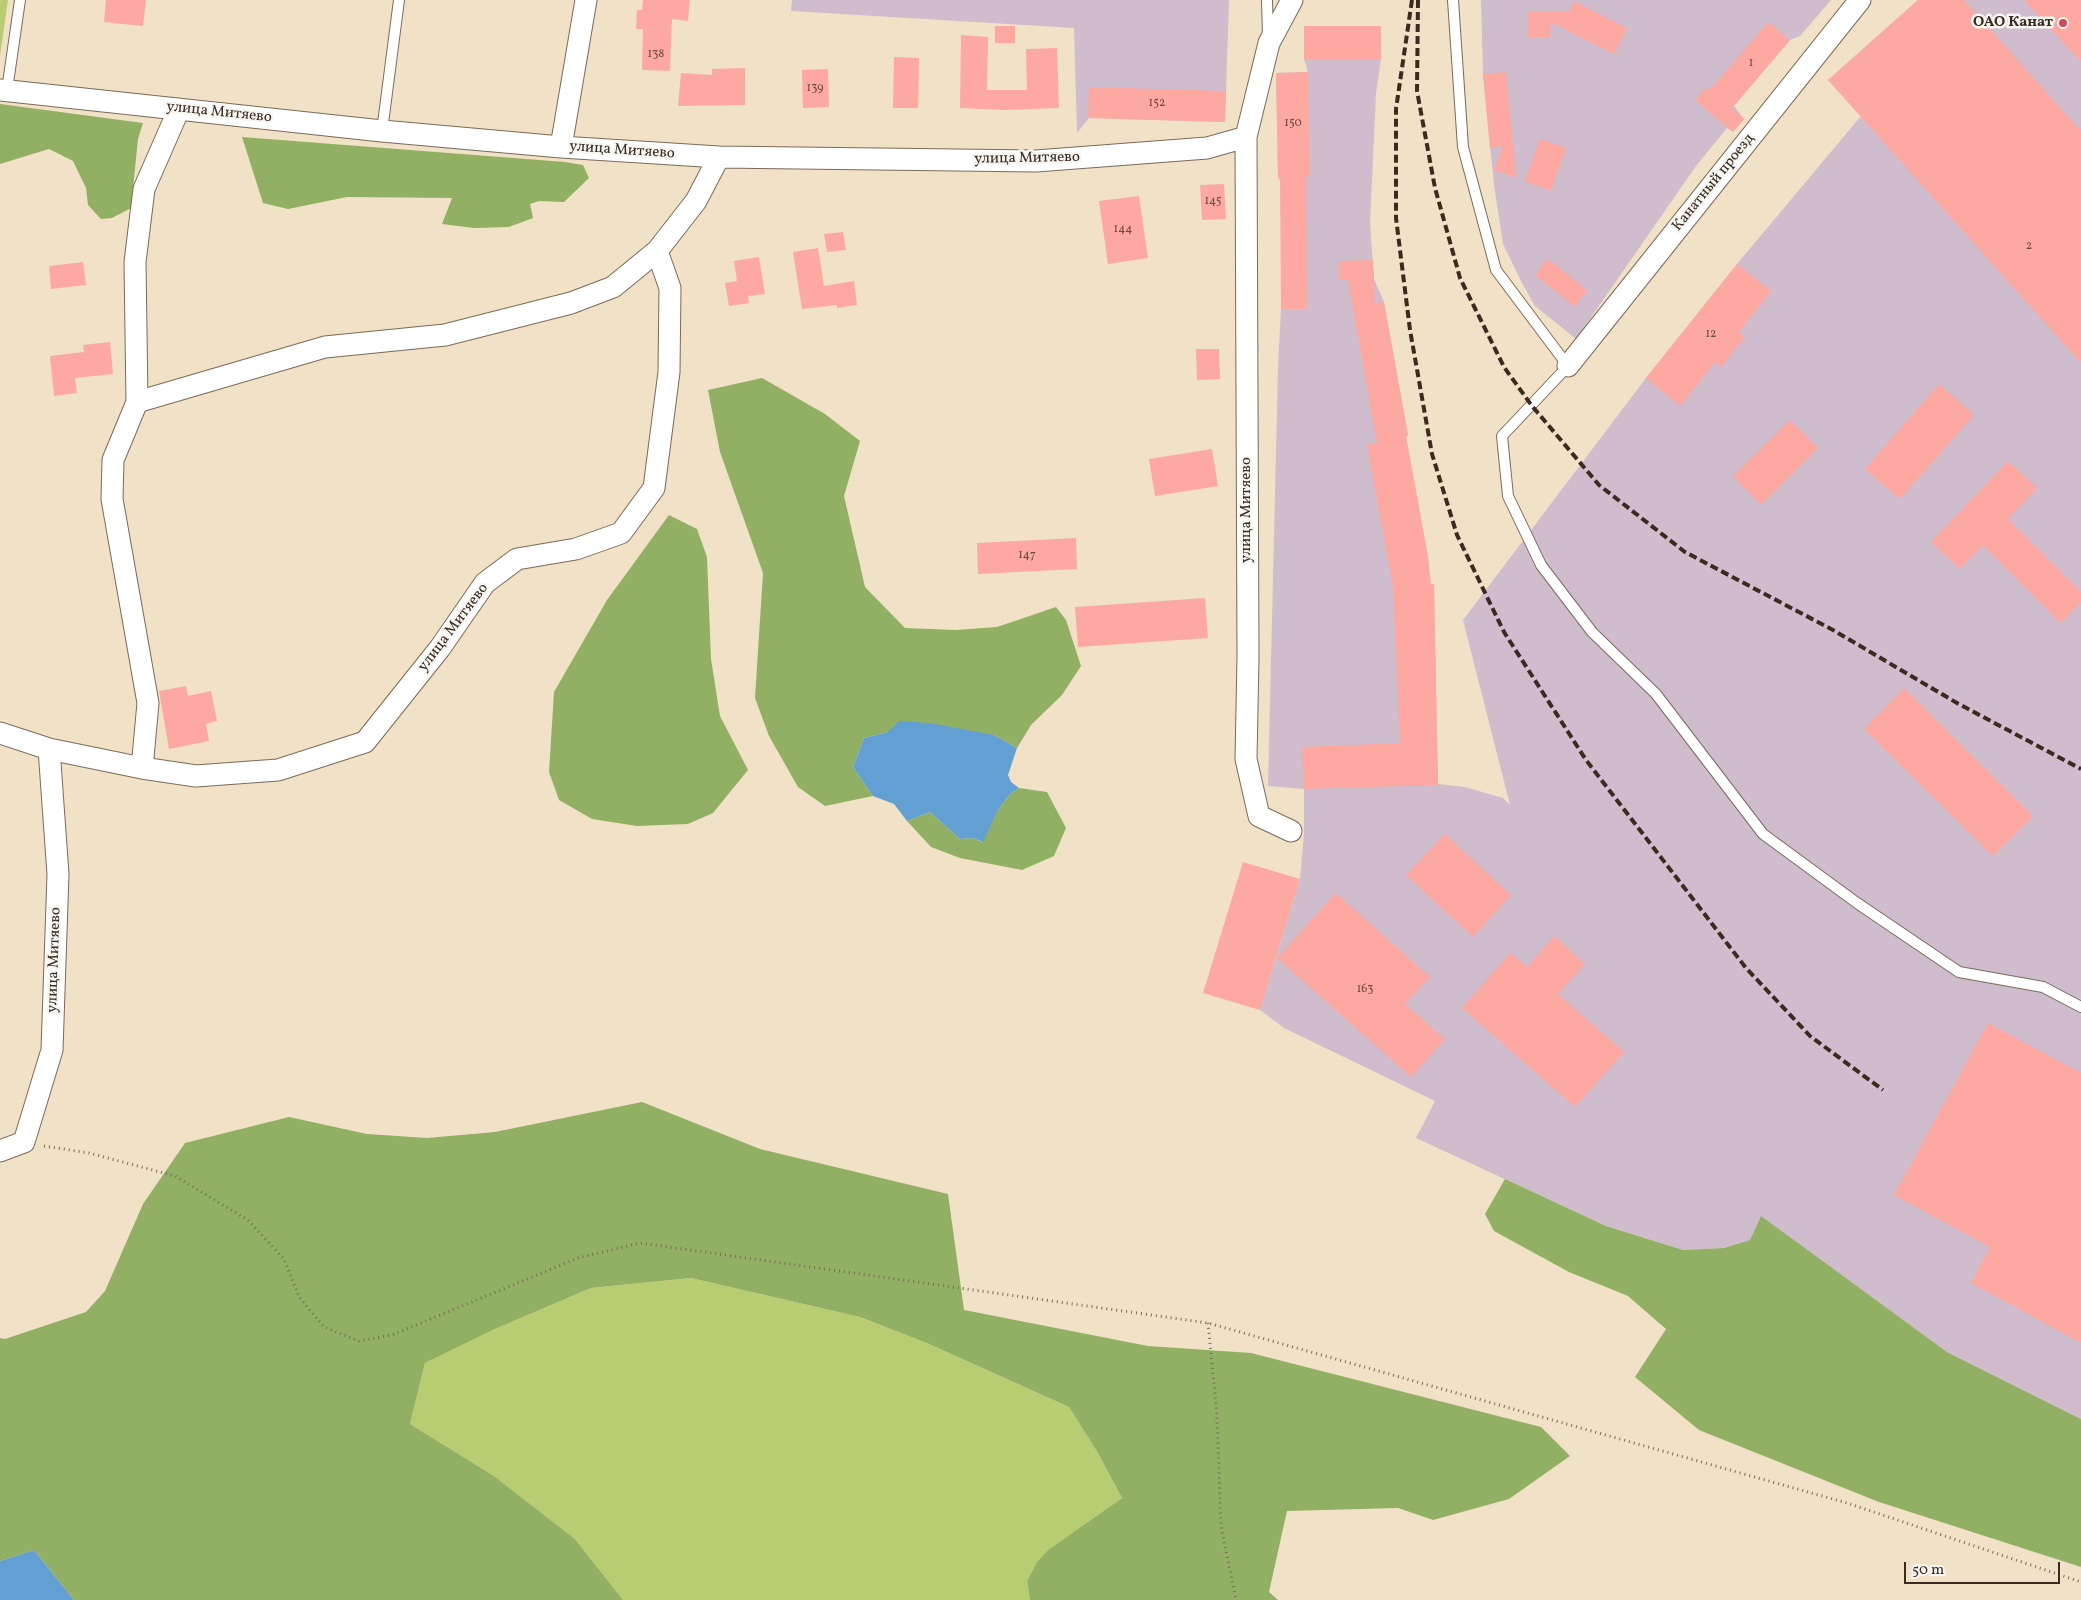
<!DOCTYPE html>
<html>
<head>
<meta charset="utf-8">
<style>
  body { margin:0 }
  #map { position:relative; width:2081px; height:1600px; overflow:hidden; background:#f1e1c6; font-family:Vollkorn,serif }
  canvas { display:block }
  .scale { position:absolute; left:1904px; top:1562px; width:156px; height:22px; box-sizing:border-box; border:2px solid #3b2a1e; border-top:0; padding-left:6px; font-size:15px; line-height:18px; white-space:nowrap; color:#3b2a1e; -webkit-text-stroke:4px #f6f6f2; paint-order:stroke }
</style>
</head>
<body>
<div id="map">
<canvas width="2081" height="1600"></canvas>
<div class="scale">50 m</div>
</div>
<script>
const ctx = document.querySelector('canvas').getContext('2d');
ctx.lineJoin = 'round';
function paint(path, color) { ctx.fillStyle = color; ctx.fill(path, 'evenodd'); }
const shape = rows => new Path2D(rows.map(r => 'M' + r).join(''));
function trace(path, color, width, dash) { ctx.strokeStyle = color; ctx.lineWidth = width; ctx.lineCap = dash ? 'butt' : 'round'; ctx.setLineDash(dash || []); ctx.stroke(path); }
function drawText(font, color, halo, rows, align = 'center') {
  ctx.font = font + ' Vollkorn,serif'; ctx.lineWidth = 5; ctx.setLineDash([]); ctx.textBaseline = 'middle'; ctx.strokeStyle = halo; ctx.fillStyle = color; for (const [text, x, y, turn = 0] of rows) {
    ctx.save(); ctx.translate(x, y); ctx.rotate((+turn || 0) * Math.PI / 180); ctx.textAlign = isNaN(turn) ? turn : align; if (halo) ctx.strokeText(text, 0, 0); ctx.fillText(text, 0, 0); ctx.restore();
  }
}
paint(shape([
  [792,0,1229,0,1225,122,1089,118,1077,133,1074,28,791,11],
  [1481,0,1831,0,1800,36,1790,40,1734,106,1744,119,1733,132,1727,128,1696,166,1576,339,1535,306,1522,283,1503,244,1494,185,1483,74],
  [1918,0,2081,0,2081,1419,1947,1352,1761,1217,1750,1240,1724,1248,1683,1250,1606,1226,1416,1138,1435,1101,1284,1028,1260,1010,1300,879,1304,833,1304,789,1268,786,1278,367,1281,309,1281,184,1278,177,1276,73,1308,72,1304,59,1304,26,1381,26,1381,59,1376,93,1370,223,1374,279,1384,302,1408,435,1406,438,1431,584,1434,584,1438,784,1465,787,1503,798,1510,805,1463,620,1646,378,1737,264,1861,116,1828,80]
]), '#cfbdce');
paint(shape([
  [0,0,8,0,0,56],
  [691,1278,860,1317,929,1344,1069,1407,1098,1453,1122,1498,1048,1550,1037,1562,1027,1581,1030,1600,623,1600,575,1539,494,1476,410,1424,425,1363,495,1329,591,1288]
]), '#b8cd71');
paint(shape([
  [0,104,143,123,138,139,131,208,112,218,101,219,88,205,86,188,73,161,49,149,0,164],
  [242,137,565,162,583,165,589,178,564,202,539,201,530,204,533,218,509,227,474,228,442,224,452,198,347,197,288,209,263,203],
  [762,378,825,414,860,441,844,496,865,587,905,628,956,630,997,627,1056,607,1066,620,1081,666,1062,695,1031,725,1017,748,994,735,888,732,864,738,853,767,873,796,825,806,798,787,769,736,755,698,763,573,720,452,708,390],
  [669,515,697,529,707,557,711,659,720,716,748,770,713,813,688,824,637,826,592,819,559,800,549,772,554,692,607,600],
  [1019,788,1047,792,1066,828,1054,856,1022,870,960,858,931,847,907,821,930,812,960,839,972,838,982,842,998,810,1010,794],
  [642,1102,760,1149,948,1194,964,1310,1148,1346,1251,1353,1541,1427,1570,1456,1509,1499,1433,1520,1398,1508,1287,1511,1269,1592,1278,1600,1030,1600,1027,1581,1037,1562,1048,1550,1122,1498,1098,1453,1069,1407,929,1344,860,1317,691,1278,591,1288,495,1329,425,1363,410,1424,494,1476,575,1539,623,1600,74,1600,34,1550,0,1561,0,1338,5,1339,86,1312,105,1291,143,1204,185,1143,289,1117,367,1134,427,1138,495,1132],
  [1505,1179,1606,1226,1683,1250,1724,1248,1750,1240,1761,1216,1947,1352,2081,1419,2081,1567,1879,1502,1699,1430,1635,1377,1666,1329,1628,1296,1569,1272,1494,1231,1485,1214]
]), '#92b063');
paint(shape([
  [899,721,930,723,994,735,1017,748,1008,775,1011,782,1019,788,1010,794,998,810,983,842,972,838,960,839,930,812,907,821,894,804,873,796,853,767,864,738,888,732],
  [34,1550,74,1600,0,1600,0,1561]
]), '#62a0d4');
paint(shape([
  [106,0,146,0,143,26,104,22],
  [643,0,690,0,688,21,672,19,670,71,642,70,643,29,636,29,637,10,642,10],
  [1918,0,1964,0,2081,131,2081,363,1828,80],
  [2024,0,2081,0,2081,62],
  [1574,1,1627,28,1614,54,1551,22,1550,38,1528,37,1528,11,1569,12],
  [1768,22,1790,40,1732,108,1744,119,1733,132,1695,100,1707,87,1710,90],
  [995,26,1015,26,1015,43,995,43],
  [1304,26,1381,26,1381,59,1304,59],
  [961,35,988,37,987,90,1027,90,1026,49,1057,48,1059,108,1003,110,960,108],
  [894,57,919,58,918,108,893,108],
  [745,68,745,105,678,106,681,73,712,75,712,69],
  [828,69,829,107,803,108,802,70],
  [1308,72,1310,176,1306,176,1307,309,1281,309,1280,177,1278,177,1276,73],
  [1506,72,1513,145,1516,178,1494,170,1503,146,1490,148,1483,74],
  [1089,87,1226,91,1225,122,1088,118],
  [1540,139,1566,148,1551,191,1525,181],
  [1224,184,1226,219,1202,220,1200,185],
  [1139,196,1148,258,1108,264,1099,201],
  [843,232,846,250,827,252,824,234],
  [818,248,824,286,854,281,857,305,837,308,837,305,802,309,793,252],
  [759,257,765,294,748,296,749,303,729,306,725,283,737,281,734,261],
  [1548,259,1587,290,1575,307,1535,275],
  [1373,260,1375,303,1384,302,1408,435,1406,436,1428,556,1431,585,1434,584,1438,785,1304,789,1302,747,1400,743,1393,586,1367,445,1377,443,1348,280,1339,280,1339,261],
  [83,262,86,285,51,289,49,266],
  [1737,264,1771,291,1739,332,1745,337,1721,367,1715,362,1680,406,1646,378],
  [110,342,113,374,75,378,77,393,54,396,50,356,84,352,83,345],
  [1196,349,1219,349,1220,379,1197,380],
  [1939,384,1974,415,1900,499,1865,469],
  [1790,420,1818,448,1761,505,1733,476],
  [1212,449,1218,486,1155,496,1149,459],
  [2008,461,2037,488,2008,519,2081,592,2081,602,2061,623,1983,545,1960,569,1931,542],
  [1076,538,1077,569,978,574,977,543],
  [1205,598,1208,638,1078,647,1075,607],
  [186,686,188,696,211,691,217,721,206,724,209,741,169,749,159,691],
  [1904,688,2033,816,1993,856,1864,729],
  [1445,834,1511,895,1473,937,1406,875],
  [1243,862,1300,879,1260,1010,1203,993],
  [1336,893,1430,977,1405,1004,1445,1039,1411,1077,1277,958],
  [1554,936,1585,964,1558,994,1624,1052,1575,1107,1462,1008,1510,953,1527,967],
  [1988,1023,2081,1073,2081,1343,1971,1283,1990,1247,1894,1195]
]), '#fda9a1');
const lane = shape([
  [1267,0,1268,36],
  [1453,0,1463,147,1496,270,1568,366,1502,436,1508,496,1541,565,1592,632,1656,694,1763,834,1857,903,1959,972,2043,987,2081,1007],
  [7,90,20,0],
  [382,131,399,0]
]);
const street = shape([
  [0,90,382,131,561,147,719,157,1036,161,1207,148,1246,137,1269,43,1292,0],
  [1246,137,1248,657,1246,759,1259,816,1291,831],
  [561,147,586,0],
  [1568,366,1860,0],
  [137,402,325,347,445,335,571,303,613,287,657,251,696,201,719,157],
  [0,733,49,749,142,768,196,776,278,770,365,742,440,648,485,583,517,559,576,549,621,533,654,488,669,372,670,288,657,251],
  [142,768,148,703,112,499,113,460,137,402,135,262,144,189,179,109],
  [0,1151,24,1142,52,1050,58,874,49,749]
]);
trace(lane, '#7b6a59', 12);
trace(street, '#7b6a59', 23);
trace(shape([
  [44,1146,89,1153,175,1176,248,1220,284,1259,299,1297,324,1327,359,1341,392,1335,578,1258,640,1243,1208,1323,1847,1503,2081,1582],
  [1208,1323,1217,1414,1221,1526,1236,1600]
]), '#7b6a59', 3, [1, 4]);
trace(lane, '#fff', 10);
trace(street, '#fff', 21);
trace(shape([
  [1412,0,1396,109,1396,218,1410,330,1432,454,1457,535,1504,632,1586,760,1746,968,1810,1036,1883,1090],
  [1418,0,1417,91,1435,188,1460,278,1504,367,1532,406,1599,485,1685,552,1833,630,1957,703,2081,769]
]), '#3b2a1e', 4, [8, 4]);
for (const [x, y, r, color] of [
  [2063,23,5,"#d1495b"]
]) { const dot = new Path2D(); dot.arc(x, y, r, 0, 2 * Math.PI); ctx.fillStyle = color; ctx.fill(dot); trace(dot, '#f6f6f2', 2); }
drawText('12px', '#6c4a3f', null, [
  ["138",656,55],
  ["1",1751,64],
  ["139",815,89],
  ["152",1157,104],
  ["150",1293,124],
  ["145",1213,202],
  ["144",1123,230],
  ["2",2029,247],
  ["12",1711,335],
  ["147",1027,556],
  ["163",1365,990]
]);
drawText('bold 15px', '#3b2a1e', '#f6f6f2', [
  ["ОАО Канат",2053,23]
], 'right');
drawText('15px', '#3b2a1e', '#f6f6f2', [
  ["улица Митяево",219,113,6],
  ["улица Митяево",622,151,4],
  ["улица Митяево",1027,159,-1],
  ["Канатный проезд",1714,183,-51],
  ["улица Митяево",1247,510,-90],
  ["улица Митяево",454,628,-53],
  ["улица Митяево",55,960,-88]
]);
</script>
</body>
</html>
